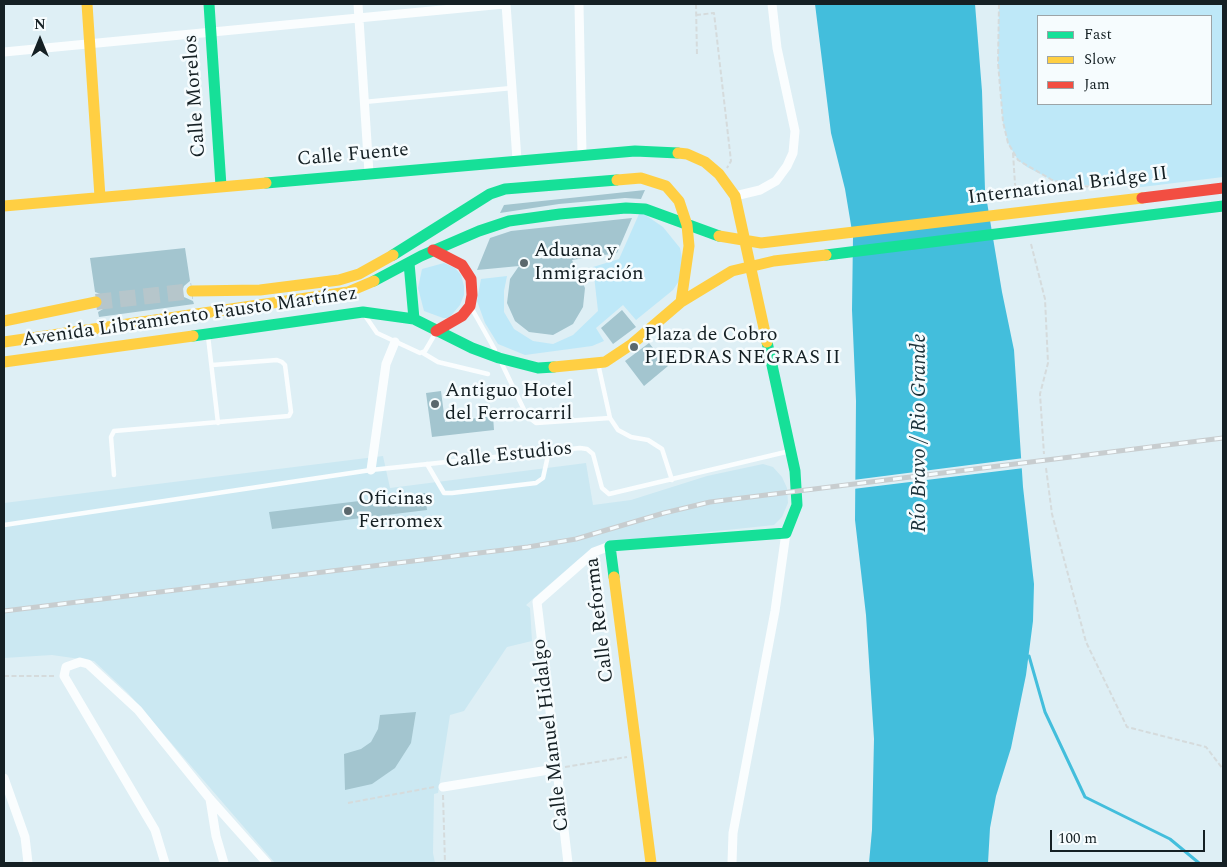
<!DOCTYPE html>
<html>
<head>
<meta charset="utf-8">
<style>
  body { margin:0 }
  #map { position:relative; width:1227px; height:867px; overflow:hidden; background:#deeff5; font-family:Spectral,serif }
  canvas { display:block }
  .frame { position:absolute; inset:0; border:5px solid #152024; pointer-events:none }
  .legend { position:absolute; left:1037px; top:15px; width:175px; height:90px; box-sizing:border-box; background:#f6fcfe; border:1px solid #9ca4a7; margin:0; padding:6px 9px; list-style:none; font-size:15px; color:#152024 }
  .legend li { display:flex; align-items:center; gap:10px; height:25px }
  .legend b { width:25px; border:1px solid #9ca4a7 }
  .north { position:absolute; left:15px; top:15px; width:50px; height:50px; -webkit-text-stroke:4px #f6fcfe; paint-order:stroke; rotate:0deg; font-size:14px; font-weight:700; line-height:20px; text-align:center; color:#152024 }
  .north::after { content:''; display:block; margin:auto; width:18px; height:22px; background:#152024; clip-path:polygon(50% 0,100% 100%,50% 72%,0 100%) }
  .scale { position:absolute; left:1050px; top:830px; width:155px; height:22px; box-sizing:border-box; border:2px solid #152024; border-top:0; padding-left:6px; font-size:15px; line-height:18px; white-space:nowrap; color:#152024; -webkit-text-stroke:4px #f6fcfe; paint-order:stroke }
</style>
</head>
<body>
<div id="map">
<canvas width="1227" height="867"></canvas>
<div class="frame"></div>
<ul class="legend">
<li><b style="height:6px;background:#16e098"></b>Fast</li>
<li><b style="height:6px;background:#ffcf43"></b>Slow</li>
<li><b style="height:6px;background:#f24e42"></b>Jam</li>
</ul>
<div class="north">N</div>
<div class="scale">100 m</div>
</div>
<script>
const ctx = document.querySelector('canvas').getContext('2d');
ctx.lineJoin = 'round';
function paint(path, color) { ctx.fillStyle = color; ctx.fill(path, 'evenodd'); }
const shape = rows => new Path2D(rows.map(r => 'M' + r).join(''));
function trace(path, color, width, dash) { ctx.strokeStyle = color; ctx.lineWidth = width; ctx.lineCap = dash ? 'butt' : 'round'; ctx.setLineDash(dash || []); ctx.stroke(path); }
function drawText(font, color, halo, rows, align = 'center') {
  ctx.font = font + ' Spectral,serif'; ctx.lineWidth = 5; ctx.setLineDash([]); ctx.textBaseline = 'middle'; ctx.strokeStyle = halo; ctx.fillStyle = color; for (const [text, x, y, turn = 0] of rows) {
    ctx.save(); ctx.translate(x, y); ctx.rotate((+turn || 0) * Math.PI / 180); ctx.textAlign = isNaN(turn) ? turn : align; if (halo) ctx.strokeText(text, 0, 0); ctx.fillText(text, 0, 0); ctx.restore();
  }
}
paint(shape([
  [383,456,390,488,586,463,593,505,631,500,707,476,763,464,773,467,782,477,787,488,788,503,782,517,774,525,613,542,580,558,526,605,530,608,532,641,507,647,464,711,450,715,438,793,434,794,433,853,435,863,275,863,128,693,94,661,52,655,4,658,4,503]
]), '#cbe8f2');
paint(shape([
  [999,4,1223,4,1223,177,1142,187,1069,185,1052,180,1027,167,1018,160,1008,143,1003,122,998,63],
  [1038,16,1211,16,1211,104,1038,104],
  [639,214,644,214,663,227,680,248,685,272,673,290,636,320,623,305,596,328,604,341,592,346,525,355,498,344,485,323,477,301,481,279,507,276,504,291,504,312,514,329,533,341,553,344,573,335,598,311,593,267,619,259],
  [444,263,455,268,461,275,464,286,464,295,460,305,449,318,443,318,424,311,418,288,422,269]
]), '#bee8f8');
paint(shape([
  [815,4,975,4,982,91,985,190,1002,292,1014,350,1023,487,1034,584,1033,621,1026,675,1011,748,996,796,990,828,988,863,869,863,872,830,874,739,866,615,855,520,856,401,852,310,853,237,845,189,831,133]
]), '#43bedc');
paint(shape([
  [1024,458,1024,468,853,489,853,480]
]), '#deeff5');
trace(shape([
  [1029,656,1045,712,1085,797,1170,839,1199,863]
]), '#43bedc', 3);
paint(shape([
  [645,190,641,199,625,198,559,204,500,213,504,205],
  [632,218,617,253,572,260,585,288,583,307,573,324,553,335,529,332,515,321,507,303,510,279,519,266,477,270,490,238,511,231],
  [185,248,190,281,184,286,182,292,184,297,193,301,194,304,99,317,98,312,103,309,106,300,103,295,95,292,90,258],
  [622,310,636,327,613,344,601,328],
  [649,343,668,366,644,386,625,361],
  [441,391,445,422,493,416,494,430,432,437,426,393],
  [425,493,427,510,272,529,269,512],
  [416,712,411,743,395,768,372,784,345,790,344,754,361,749,371,742,378,729,380,715]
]), '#a3c5cf');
trace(shape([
  [96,302,192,291]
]), '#b6c6cb', 16, [16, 8]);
trace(shape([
  [696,4,697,56],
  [999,4,998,63,1003,122,1008,143,1018,160,1052,180,1069,185,1107,188],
  [696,15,714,13,731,161,727,168],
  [1013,153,1015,184,1019,200],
  [1031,244,1045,299,1048,363,1040,394,1044,454],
  [1046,468,1052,514,1086,642,1127,727,1206,747,1223,769],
  [4,676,54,676],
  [565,767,627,757],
  [443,795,445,863],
  [348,803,434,787]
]), '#d5dbdc', 2, [5, 2.5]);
trace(shape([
  [364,102,512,88],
  [472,309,495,350],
  [366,317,377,333,420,353,425,351,435,334],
  [208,336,218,423],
  [423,353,438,362,488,374],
  [502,364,527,416,536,423,610,418,599,368],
  [610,418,618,430,631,437,648,440,662,449,672,480],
  [427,464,444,493,452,493,536,483,543,478,549,451],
  [114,475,111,437,114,431,289,416,291,412,285,365,282,362,277,360,212,365],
  [4,525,371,470,580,448,587,449,593,454,602,488,609,494,790,451]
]), '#fafdfe', 4.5);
trace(shape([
  [358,4,369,173],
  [506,4,517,160],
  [579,4,582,155],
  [4,52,504,4],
  [735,196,760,190,776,181,787,166,793,153,795,131,777,48,772,4],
  [371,470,386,364,395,342],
  [4,778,25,837,28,863],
  [443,787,555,769],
  [210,799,216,836,224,863],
  [165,863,155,830,64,676,66,667,80,662,88,664,138,710,210,799,267,863],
  [568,863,537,602,594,552,610,546],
  [732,863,733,833,775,611,786,533]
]), '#fafdfe', 9);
trace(shape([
  [209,4,221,186],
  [266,183,635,151,678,153],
  [393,255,490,194,505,189,617,180],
  [826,255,1223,206],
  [409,263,414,319],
  [374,281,421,256,479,231,509,221,560,214,626,208,645,209,719,236],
  [193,336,363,312,414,319,472,348,499,358,538,368,554,367],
  [614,577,610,546,786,533,797,505,795,471,767,342]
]), '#16e098', 11);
trace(shape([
  [87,4,100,197],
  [678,153,687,154,705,162,719,174,735,196,767,342],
  [617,180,641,178,666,186,679,201,687,225,689,246,681,302],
  [4,206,266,183],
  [719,236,761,243,1142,198],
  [192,291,260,290,339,280,359,274,393,255],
  [4,321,96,302],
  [4,342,348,292,374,281],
  [4,362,193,336],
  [554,367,605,362,632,344,681,302,732,271,774,261,826,255],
  [614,577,651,863]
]), '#ffcf43', 11);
trace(shape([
  [1142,198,1223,188],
  [433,250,462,265,471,279,472,295,470,306,462,316,436,331]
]), '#f24e42', 11);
const rail = shape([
  [4,611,528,547,576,539,664,513,710,502,1223,438]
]);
trace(rail, '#c8cdcf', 5);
trace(rail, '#f6fcfe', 3, [9]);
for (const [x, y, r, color] of [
  [524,263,5,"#5b686d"],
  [634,347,5,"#5b686d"],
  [435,404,5,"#5b686d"],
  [348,511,5,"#5b686d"]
]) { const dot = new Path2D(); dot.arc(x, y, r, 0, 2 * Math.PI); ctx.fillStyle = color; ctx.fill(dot); trace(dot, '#f6fcfe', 2); }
drawText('20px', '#152024', '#f6fcfe', [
  ["Calle Morelos",196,96,-94],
  ["Calle Fuente",353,156,-5],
  ["International Bridge II",1068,187,-7],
  ["Avenida Libramiento Fausto Martínez",190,318,-8],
  ["Calle Estudios",509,456,-6],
  ["Calle Reforma",601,620,-97],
  ["Calle Manuel Hidalgo",552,735,-97]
]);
drawText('20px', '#152024', '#f6fcfe', [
  ["Aduana y",534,252],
  ["Inmigración",534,275],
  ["Plaza de Cobro",644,336],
  ["PIEDRAS NEGRAS II",644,359],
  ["Antiguo Hotel",445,392],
  ["del Ferrocarril",445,415],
  ["Oficinas",358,500],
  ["Ferromex",358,523]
], 'left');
drawText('italic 21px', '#1b3139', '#f6fcfe', [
  ["Río Bravo / Rio Grande",921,433,-90]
]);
</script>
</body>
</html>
